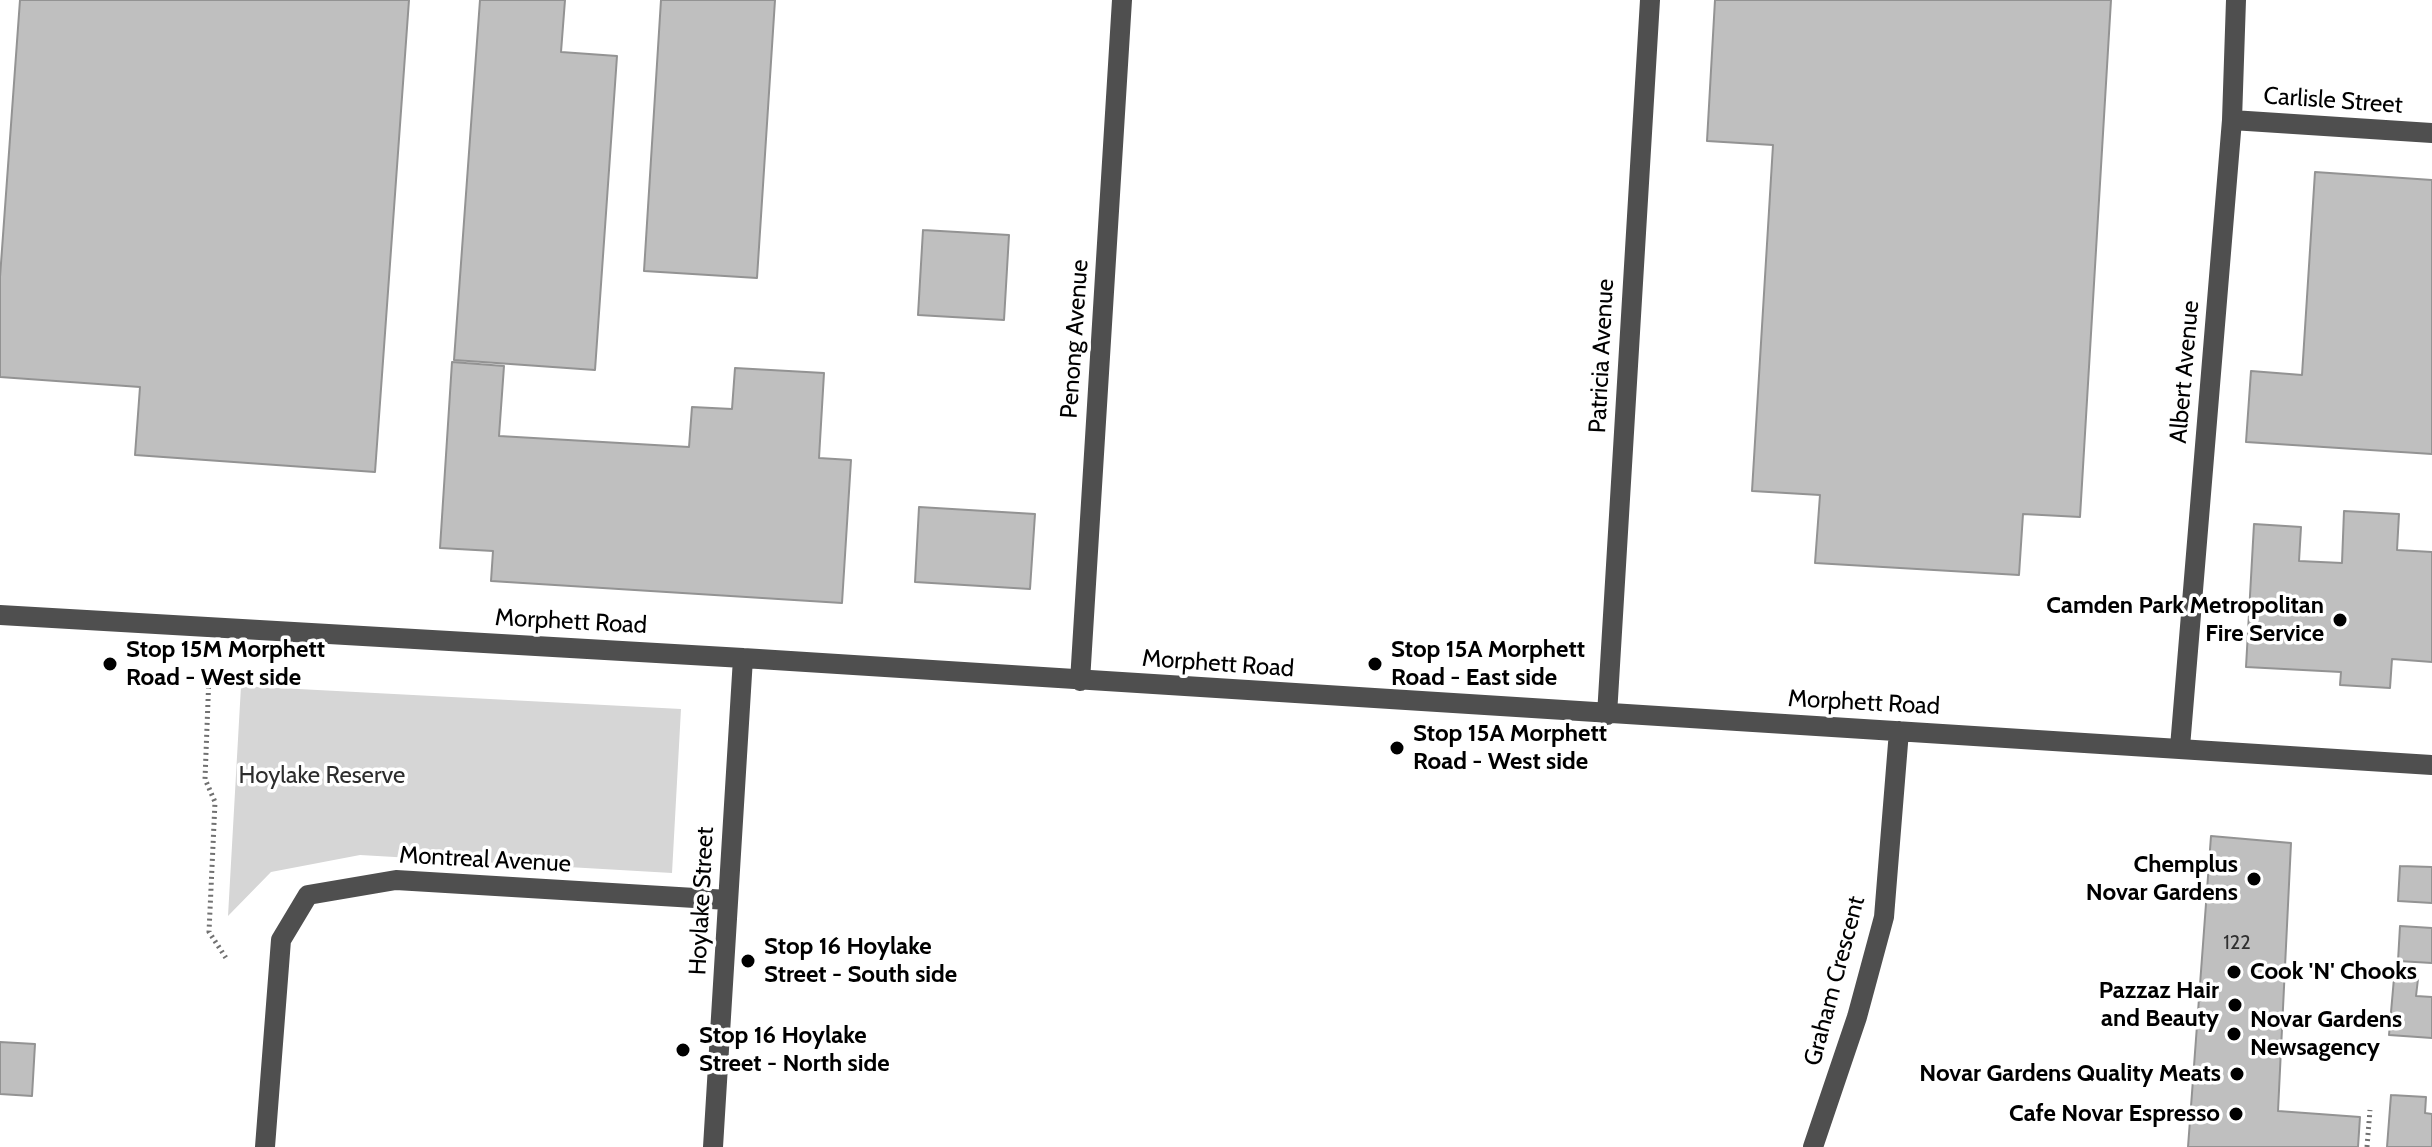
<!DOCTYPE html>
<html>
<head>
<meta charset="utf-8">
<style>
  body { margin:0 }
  canvas { display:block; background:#fff }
</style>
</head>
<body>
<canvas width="2432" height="1147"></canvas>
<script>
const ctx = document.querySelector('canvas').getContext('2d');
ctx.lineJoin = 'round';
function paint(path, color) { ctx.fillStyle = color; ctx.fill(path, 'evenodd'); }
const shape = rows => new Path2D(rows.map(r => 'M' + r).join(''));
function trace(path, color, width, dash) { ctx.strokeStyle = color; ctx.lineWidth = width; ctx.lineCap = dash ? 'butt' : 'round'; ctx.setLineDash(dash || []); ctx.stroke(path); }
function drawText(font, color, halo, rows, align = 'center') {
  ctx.font = font + ' Cabin,sans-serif'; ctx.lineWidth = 7; ctx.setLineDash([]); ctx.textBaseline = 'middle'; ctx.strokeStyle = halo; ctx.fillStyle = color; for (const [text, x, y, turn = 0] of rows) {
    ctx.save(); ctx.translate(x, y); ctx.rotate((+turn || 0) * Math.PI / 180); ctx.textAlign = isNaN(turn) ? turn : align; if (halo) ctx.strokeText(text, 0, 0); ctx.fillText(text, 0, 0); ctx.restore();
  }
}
paint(shape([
  [241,686,681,709,672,873,360,855,271,872,228,916]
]), '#d6d6d6');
const building = shape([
  [20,0,409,0,375,472,135,455,140,387,0,377,0,277,20,0],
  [480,0,565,0,561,52,617,56,595,370,454,360,480,0],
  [661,0,775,0,757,278,644,271,661,0],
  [1715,0,2111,0,2080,517,2023,514,2019,575,1815,563,1820,495,1752,491,1773,145,1707,141,1715,0],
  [2315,172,2432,180,2432,454,2246,442,2251,371,2302,375,2315,172],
  [923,230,1009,235,1004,320,918,315,923,230],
  [452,362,504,366,499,436,689,447,692,407,732,409,735,368,824,373,819,458,851,460,842,603,491,581,493,551,440,548,452,362],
  [919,507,1035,514,1030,589,915,582,919,507],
  [2344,511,2399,514,2397,550,2432,552,2432,662,2392,659,2390,688,2340,685,2341,672,2246,667,2254,524,2301,527,2299,561,2342,563,2344,511],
  [2211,836,2291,843,2278,1111,2360,1117,2358,1147,2188,1147,2211,836],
  [2400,866,2432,867,2432,903,2398,901,2400,866],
  [2400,926,2432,928,2432,963,2398,961,2400,926],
  [2394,978,2418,979,2416,996,2432,997,2432,1038,2389,1035,2394,978],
  [0,1042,35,1044,32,1096,0,1094,0,1042],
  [2391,1095,2426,1097,2425,1113,2432,1114,2432,1147,2387,1147,2391,1095]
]);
paint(building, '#bfbfbf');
trace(building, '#939393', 2);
trace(shape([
  [209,675,205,779,215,802,209,932,226,958],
  [2367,1147,2370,1110]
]), '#717171', 5, [2, 4]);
trace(shape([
  [2232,120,2432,133],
  [0,615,743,658,2432,765],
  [1080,681,1122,0],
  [1607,715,1650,0],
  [2180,747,2232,120,2236,0],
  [265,1147,281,940,308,895,396,880,728,900],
  [713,1147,743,658],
  [1813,1147,1857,1017,1884,917,1899,731]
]), '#4f4f4f', 20);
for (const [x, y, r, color] of [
  [2340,620,8,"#000"],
  [110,664,8,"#000"],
  [1375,664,8,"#000"],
  [1397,748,8,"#000"],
  [2254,879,8,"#000"],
  [748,961,8,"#000"],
  [2234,972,8,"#000"],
  [2235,1005,8,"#000"],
  [2234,1034,8,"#000"],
  [683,1050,8,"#000"],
  [2237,1074,8,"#000"],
  [2236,1114,8,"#000"]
]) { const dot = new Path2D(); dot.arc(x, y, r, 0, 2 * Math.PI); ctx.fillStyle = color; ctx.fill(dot); trace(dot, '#fff', 3); }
drawText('20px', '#303030', null, [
  ["122",2237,943]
]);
drawText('24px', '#000', '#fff', [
  ["Carlisle Street",2333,101,4],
  ["Penong Avenue",1075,339,-86],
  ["Patricia Avenue",1602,356,-87],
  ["Albert Avenue",2185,372,-85],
  ["Morphett Road",571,622,3],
  ["Morphett Road",1218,664,4],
  ["Morphett Road",1864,703,3],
  ["Montreal Avenue",485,860,3],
  ["Hoylake Street",702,901,-87],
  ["Graham Crescent",1835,981,-75]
]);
drawText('bold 24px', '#000', '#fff', [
  ["Camden Park Metropolitan",2324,606,"right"],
  ["Fire Service",2324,634,"right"],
  ["Stop 15M Morphett",126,650],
  ["Road - West side",126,678],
  ["Stop 15A Morphett",1391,650],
  ["Road - East side",1391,678],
  ["Stop 15A Morphett",1413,734],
  ["Road - West side",1413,762],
  ["Chemplus",2238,865,"right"],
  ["Novar Gardens",2238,893,"right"],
  ["Stop 16 Hoylake",764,947],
  ["Street - South side",764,975],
  ["Cook 'N' Chooks",2250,972],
  ["Pazzaz Hair",2219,991,"right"],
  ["and Beauty",2219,1019,"right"],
  ["Novar Gardens",2250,1020],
  ["Newsagency",2250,1048],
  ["Stop 16 Hoylake",699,1036],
  ["Street - North side",699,1064],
  ["Novar Gardens Quality Meats",2221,1074,"right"],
  ["Cafe Novar Espresso",2220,1114,"right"]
], 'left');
drawText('24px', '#2d2d2d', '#fff', [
  ["Hoylake Reserve",322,776]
]);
</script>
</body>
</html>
